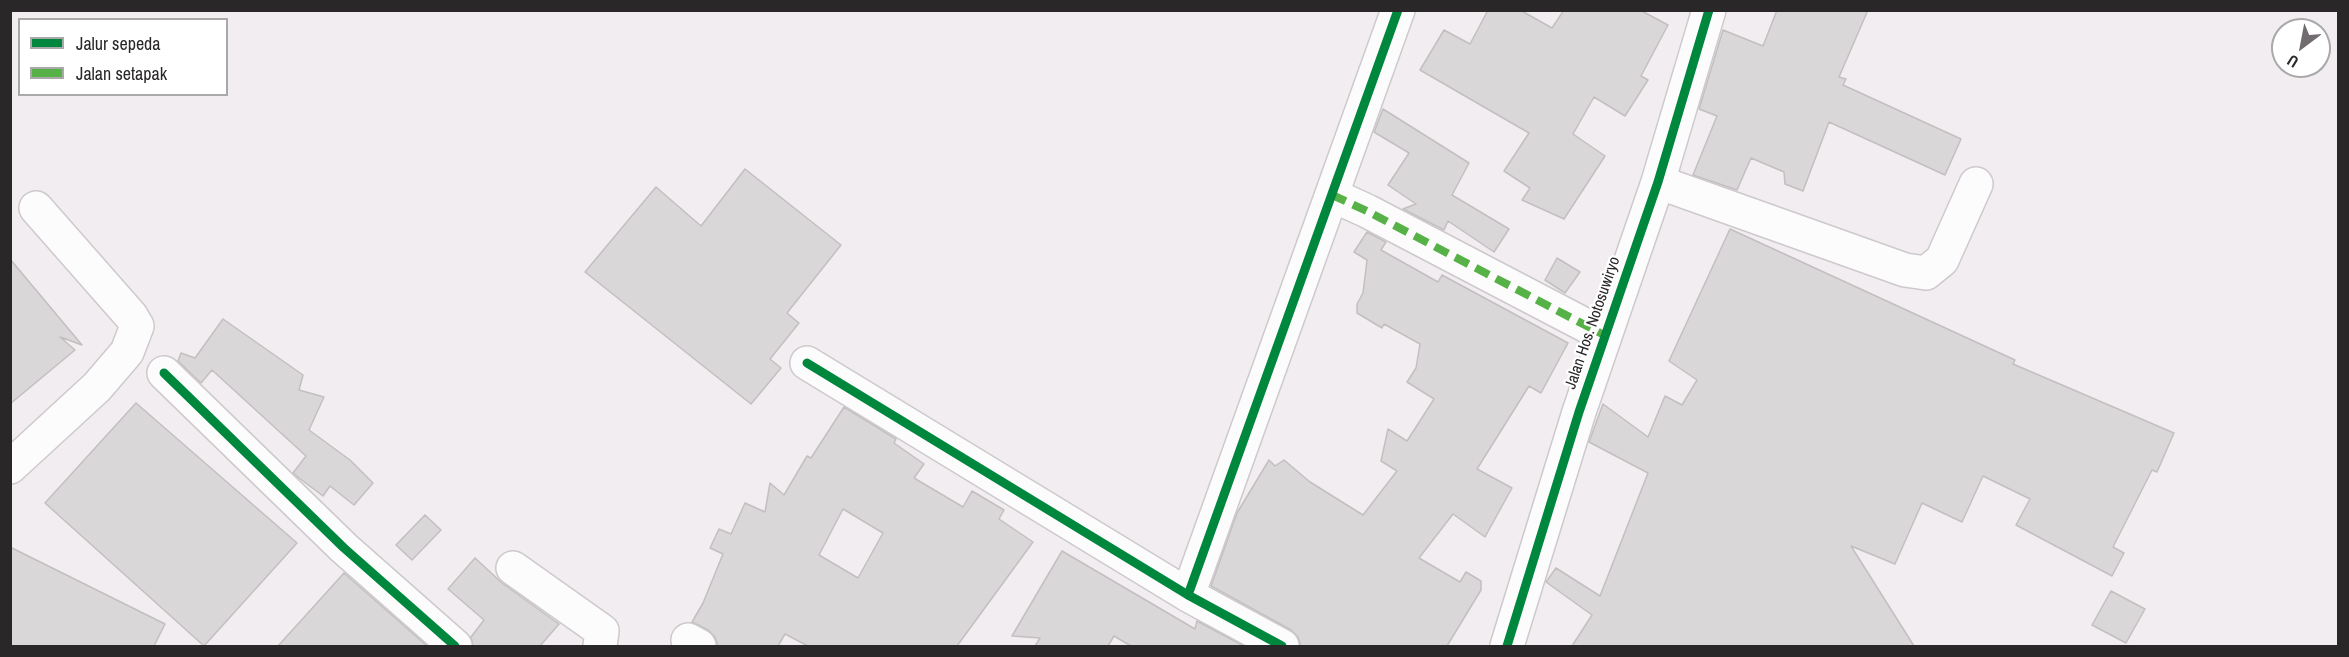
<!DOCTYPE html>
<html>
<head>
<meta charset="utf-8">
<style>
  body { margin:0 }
  #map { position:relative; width:2349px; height:657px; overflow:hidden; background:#f2edf0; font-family:"Archivo Narrow",sans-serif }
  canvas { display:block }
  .frame { position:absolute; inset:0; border:12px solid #2a2729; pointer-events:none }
  .legend { position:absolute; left:18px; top:18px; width:210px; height:78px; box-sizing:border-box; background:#fff; border:2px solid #aaa9a9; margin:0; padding:8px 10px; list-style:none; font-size:18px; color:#2a2729 }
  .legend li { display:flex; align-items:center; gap:12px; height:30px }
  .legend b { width:30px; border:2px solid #aaa9a9 }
  .north { position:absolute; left:2271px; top:18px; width:60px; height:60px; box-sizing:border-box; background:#fff; border:2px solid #aaa9a9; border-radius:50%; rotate:212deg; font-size:16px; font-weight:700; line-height:24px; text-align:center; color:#2a2729 }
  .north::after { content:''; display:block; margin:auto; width:21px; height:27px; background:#706c6f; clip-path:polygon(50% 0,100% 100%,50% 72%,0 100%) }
</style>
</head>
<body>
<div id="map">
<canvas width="2349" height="657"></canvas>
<div class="frame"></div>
<ul class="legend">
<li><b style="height:8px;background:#00873e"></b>Jalur sepeda</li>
<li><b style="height:8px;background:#56b246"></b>Jalan setapak</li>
</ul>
<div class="north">U</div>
</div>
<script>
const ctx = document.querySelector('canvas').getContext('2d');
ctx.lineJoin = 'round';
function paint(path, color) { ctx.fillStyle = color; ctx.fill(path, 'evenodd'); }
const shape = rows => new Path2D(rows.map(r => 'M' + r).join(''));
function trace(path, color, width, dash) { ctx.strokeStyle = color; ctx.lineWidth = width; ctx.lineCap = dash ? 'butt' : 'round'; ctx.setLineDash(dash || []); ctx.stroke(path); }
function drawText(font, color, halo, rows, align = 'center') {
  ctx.font = font + ' "Archivo Narrow",sans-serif'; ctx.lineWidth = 4.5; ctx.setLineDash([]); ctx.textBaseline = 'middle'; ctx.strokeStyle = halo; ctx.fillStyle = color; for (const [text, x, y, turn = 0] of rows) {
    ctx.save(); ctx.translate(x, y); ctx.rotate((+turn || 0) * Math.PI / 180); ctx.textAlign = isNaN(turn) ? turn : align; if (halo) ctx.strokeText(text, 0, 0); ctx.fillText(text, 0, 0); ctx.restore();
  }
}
const building = shape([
  [1488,10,1520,10,1552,28,1564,10,1640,10,1668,25,1641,76,1648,80,1625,116,1594,97,1573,134,1605,156,1564,219,1522,200,1530,188,1504,171,1529,133,1420,70,1444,30,1470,44,1488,10],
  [1777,10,1868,10,1839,77,1846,79,1843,85,1961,139,1945,175,1829,122,1803,191,1785,184,1784,172,1751,158,1737,190,1693,175,1717,116,1699,109,1723,30,1763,46,1777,10],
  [1383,109,1469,163,1452,195,1509,229,1494,252,1448,221,1444,230,1403,209,1416,204,1388,185,1409,153,1374,132,1383,109],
  [745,169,841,245,787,313,799,323,770,359,781,368,751,404,585,272,656,187,701,226,745,169],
  [1730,229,2015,360,2013,364,2174,433,2157,472,2152,470,2113,547,2124,553,2112,576,2016,525,2030,499,1983,476,1962,522,1922,503,1895,564,1851,546,1914,646,1572,646,1592,615,1546,582,1556,568,1600,596,1648,473,1589,442,1603,404,1648,437,1665,396,1682,405,1697,380,1669,361,1730,229],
  [1367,232,1386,242,1381,250,1438,282,1442,275,1568,343,1541,393,1529,386,1477,469,1512,488,1485,537,1453,514,1419,558,1460,582,1466,572,1481,581,1481,590,1447,646,1301,646,1298,637,1291,630,1211,586,1237,513,1269,460,1275,466,1284,460,1310,482,1363,515,1397,471,1381,461,1388,429,1407,441,1434,399,1407,382,1416,368,1420,344,1384,324,1382,328,1357,313,1357,304,1363,293,1367,260,1354,252,1367,232],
  [1557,258,1580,272,1565,293,1545,280,1557,258],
  [10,259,82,345,60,337,75,350,10,404,10,259],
  [223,319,303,375,299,390,324,397,309,430,350,460,373,483,354,505,330,486,323,496,299,478,293,473,306,456,212,370,201,383,178,361,181,353,195,358,223,319],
  [136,403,297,543,204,646,45,503,136,403],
  [844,407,896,439,894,443,924,464,914,478,963,507,972,491,1004,510,999,519,1033,542,957,646,808,646,785,634,778,646,718,646,715,637,708,630,692,622,703,603,723,554,710,548,719,529,731,534,745,503,765,512,770,483,784,495,807,456,811,458,844,407],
  [843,509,883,533,858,578,819,555,843,509],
  [425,515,441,530,412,560,396,545,425,515],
  [10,547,165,624,154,646,10,646,10,547],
  [1062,551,1195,629,1197,621,1244,646,1131,646,1114,636,1108,646,1035,646,1040,638,1012,636,1062,551],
  [475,558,502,583,559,624,540,646,473,646,471,637,484,620,448,589,475,558],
  [344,573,427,646,278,646,344,573],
  [2111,591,2145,609,2126,643,2092,625,2111,591]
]);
paint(building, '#dad7d8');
trace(building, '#c3bfc1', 1.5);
const minor = shape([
  [1658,182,1905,270,1926,273,1942,260,1976,184],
  [1332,195,1367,211,1604,335],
  [807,363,1188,595,1282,646],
  [164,373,344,548,455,646],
  [10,467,97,387,127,352,137,326,131,316,36,208],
  [513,568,602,631,600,646],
  [1188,595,1398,10],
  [688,640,699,646],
  [1507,646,1579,412,1658,182,1709,10]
]);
trace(minor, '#cdc9cc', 36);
trace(minor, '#fdfcfd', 33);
trace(shape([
  [1332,195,1367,211,1604,335]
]), '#56b246', 8, [15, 8]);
trace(shape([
  [807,363,1188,595,1282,646],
  [164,373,344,548,455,646],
  [1188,595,1398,10],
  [1507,646,1579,412,1658,182,1709,10]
]), '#00873e', 9);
drawText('16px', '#2a2729', '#fff', [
  ["Jalan Hos. Notosuwiryo",1593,323,-71]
]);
</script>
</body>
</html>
